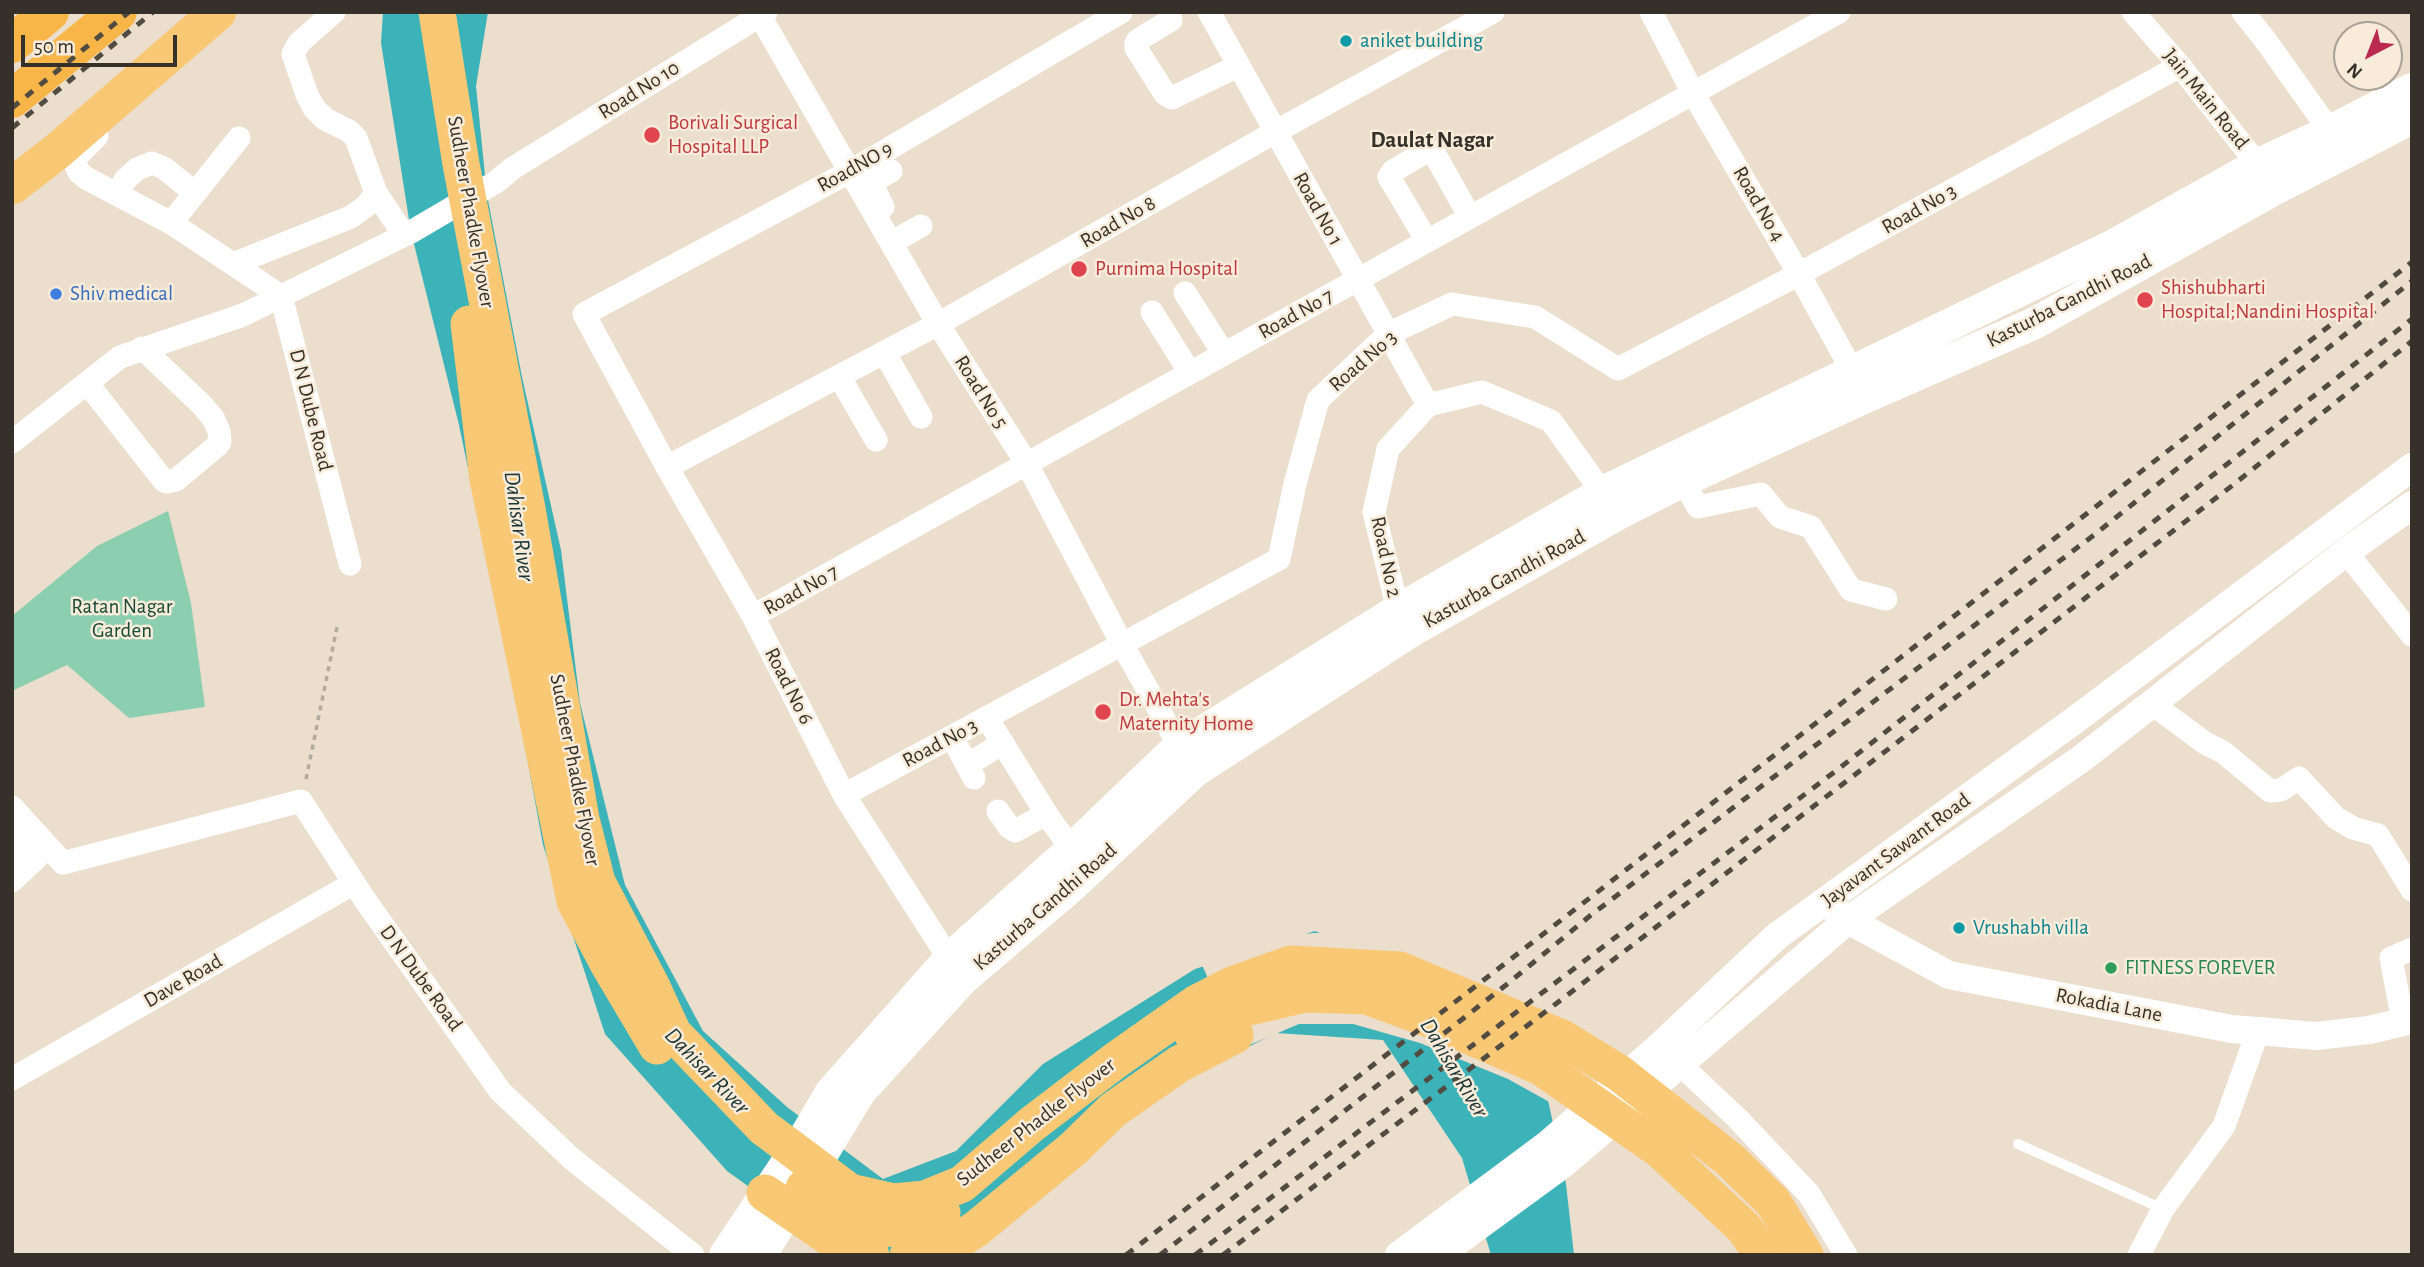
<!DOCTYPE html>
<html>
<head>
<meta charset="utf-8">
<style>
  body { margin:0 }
  #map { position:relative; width:2424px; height:1267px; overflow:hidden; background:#ebdecc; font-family:"Alegreya Sans",sans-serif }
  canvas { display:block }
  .frame { position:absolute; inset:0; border:14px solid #353029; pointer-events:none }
  .north { position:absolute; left:2333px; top:21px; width:70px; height:70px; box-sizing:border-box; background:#f8ebd9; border:2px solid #aaa093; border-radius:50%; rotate:222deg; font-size:19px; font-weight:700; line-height:28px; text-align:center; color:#353029 }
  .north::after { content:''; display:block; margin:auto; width:24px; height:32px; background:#ba2a50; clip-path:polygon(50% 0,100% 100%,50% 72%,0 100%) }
  .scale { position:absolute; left:21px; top:35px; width:156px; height:32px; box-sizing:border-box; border:4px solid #353029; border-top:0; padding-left:9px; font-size:21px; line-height:24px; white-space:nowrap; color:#353029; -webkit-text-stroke:5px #f8ebd9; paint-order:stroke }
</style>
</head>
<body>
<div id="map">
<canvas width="2424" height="1267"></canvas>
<div class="frame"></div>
<div class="north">N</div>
<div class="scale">50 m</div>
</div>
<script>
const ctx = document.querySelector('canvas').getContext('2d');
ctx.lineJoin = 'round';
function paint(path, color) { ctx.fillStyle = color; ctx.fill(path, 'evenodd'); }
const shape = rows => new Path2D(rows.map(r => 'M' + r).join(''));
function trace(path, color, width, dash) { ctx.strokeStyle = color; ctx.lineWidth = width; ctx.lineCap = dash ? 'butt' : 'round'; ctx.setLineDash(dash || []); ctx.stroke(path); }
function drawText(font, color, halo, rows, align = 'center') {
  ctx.font = font + ' "Alegreya Sans",sans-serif'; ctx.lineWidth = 5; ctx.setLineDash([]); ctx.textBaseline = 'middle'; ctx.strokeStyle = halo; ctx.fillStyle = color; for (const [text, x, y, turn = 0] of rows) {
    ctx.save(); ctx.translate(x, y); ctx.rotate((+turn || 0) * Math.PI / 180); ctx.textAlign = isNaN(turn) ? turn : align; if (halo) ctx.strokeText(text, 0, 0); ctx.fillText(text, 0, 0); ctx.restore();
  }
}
paint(shape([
  [168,511,191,603,205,707,129,718,67,665,12,691,12,616,97,546]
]), '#8bceb0');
paint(shape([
  [383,12,488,12,476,86,487,195,522,377,561,550,580,703,625,885,703,1031,787,1107,883,1179,956,1151,1043,1064,1195,969,1315,931,1452,979,1545,1086,1566,1184,1574,1255,1491,1255,1462,1158,1383,1040,1276,1033,1188,1077,943,1255,847,1255,820,1238,727,1171,605,1034,543,845,518,709,459,425,411,232,381,43]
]), '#3bb3b8');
paint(shape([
  [1328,932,1454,976,1548,1084,1553,1104,1508,1079,1420,1043,1353,1024,1299,1024,1240,1049,1202,965,1289,935]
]), '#ebdecc');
trace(shape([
  [306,779,337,627]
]), '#b4aa9b', 3.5, [5, 5]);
trace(shape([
  [2018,1144,2163,1209]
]), '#fff', 10);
trace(shape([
  [1169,12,1171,20,1138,40,1136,43,1136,48,1165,94,1172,98,1176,96,1238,66],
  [1209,12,1428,405],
  [1651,12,1693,93,1799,274,1860,385],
  [2133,12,2180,66,2266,175],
  [2243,12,2266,41,2330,131,2336,144],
  [760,16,938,324,1027,464,1122,644,1187,760],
  [97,136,77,156,75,164,79,172,86,178,171,223,281,296,350,564],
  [376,193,404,235],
  [117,194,125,180,137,169,152,163,164,168,195,193],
  [883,207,871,183,891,171],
  [171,223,239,138],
  [1427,241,1389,177,1393,171,1427,151,1434,153,1470,217],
  [892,242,921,226],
  [233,264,351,217,366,206,376,193,356,138,349,131,325,119,314,108,307,95,293,54,299,43,334,12],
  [1185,293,1224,354],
  [1152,312,1190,373],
  [884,352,921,417],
  [839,376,876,440],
  [87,383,164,481,167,482,176,480,218,445,220,442,219,431,213,418,201,404,142,348],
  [12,442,120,357,243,315,411,232,496,182,513,168,766,12],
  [667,467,938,324,1275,132,1493,12],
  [1683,481,1698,507,1761,494,1780,517,1811,527,1851,590,1886,599],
  [2346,552,2412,635],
  [753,616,1839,12],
  [1406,621,1398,610,1374,512,1388,449,1428,405,1482,392,1551,421,1610,503],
  [2152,704,2205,743,2223,752,2270,791,2281,790,2299,778,2336,818,2353,828,2378,835,2412,890],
  [987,718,1049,818,1072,849],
  [952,737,974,778],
  [967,765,1003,743],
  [844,795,1279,559,1295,484,1318,400,1388,334,1452,304,1535,317,1618,369,1799,274,2180,66],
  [12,807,63,863,301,801,365,900,500,1091,572,1159,693,1255],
  [998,811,1009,827,1015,831,1046,814],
  [12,833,23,847,21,854,12,861],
  [12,881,48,847],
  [957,971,844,795,753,616,667,467,584,314,851,171,1121,12],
  [2403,1022,2391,958,2412,949],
  [1668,1053,1738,1119,1809,1194,1846,1255],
  [12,1079,354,883],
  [2139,1255,2163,1209,2224,1126,2258,1031]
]), '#fff', 23);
trace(shape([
  [1835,910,1848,920,1949,975,2232,1029,2258,1031,2316,1036,2369,1030,2412,1020],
  [1399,1255,1548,1144,1660,1046,1777,936,2079,717,2412,467],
  [1439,1255,1562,1165,1848,920,2081,759,2346,552,2412,505]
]), '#fff', 28);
trace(shape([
  [725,1255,807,1133,831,1092,949,959,1072,849,1178,747,1398,610,1603,492,2112,246,2259,164,2330,131,2412,89],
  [761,1255,860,1092,963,979,1072,886,1195,771,1413,630,1618,514,1683,481,1866,397,2035,323,2275,189,2412,118]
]), '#fff', 32);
trace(shape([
  [437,12,461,164,527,509,581,819,597,882,651,985,673,1033,764,1128,850,1192,894,1202,925,1199,962,1184,1032,1124,1116,1060,1197,1003,1232,985,1291,964,1400,970,1562,1038,1619,1073,1730,1160,1773,1202,1805,1255],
  [12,186,55,153,218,12],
  [469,324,488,479,575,901,609,965,657,1046],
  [1192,1033,1241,1009,1305,994,1366,996,1437,1022,1541,1067,1659,1149,1744,1228,1763,1255],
  [804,1188,849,1220,884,1229,915,1223,942,1213],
  [765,1193,842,1246,871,1255],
  [908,1255,947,1247,976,1229,1074,1148,1113,1110,1179,1064,1235,1035]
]), '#f9c875', 37);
trace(shape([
  [12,44,50,12],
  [12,99,118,12]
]), '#f7b647', 38);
trace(shape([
  [12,108,129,12],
  [12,128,153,12],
  [1126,1255,1494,972,2412,262],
  [1160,1255,1506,985,1591,915,2094,535,2412,281],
  [1195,1255,1837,770,2412,319],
  [1223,1255,1536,1019,2233,485,2412,341]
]), '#514b42', 5, [9, 9]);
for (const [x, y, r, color] of [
  [1346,41,7,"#0f9aa8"],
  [652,135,9,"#e0444e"],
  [1079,269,9,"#e0444e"],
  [56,294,7,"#3f7fe0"],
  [2145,300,9,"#e0444e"],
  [1103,712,9,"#e0444e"],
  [1959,928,7,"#0f9aa8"],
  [2111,968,7,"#2e9e5b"]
]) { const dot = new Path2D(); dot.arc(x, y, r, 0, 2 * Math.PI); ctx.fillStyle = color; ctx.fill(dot); trace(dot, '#f8ebd9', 2.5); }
drawText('21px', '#0d838f', '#f8ebd9', [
  ["aniket building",1360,41],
  ["Vrushabh villa",1973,928]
], 'left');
drawText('21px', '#353029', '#f8ebd9', [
  ["Road No 10",639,90,-32],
  ["Jain Main Road",2206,99,51],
  ["RoadNO 9",855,167,-29],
  ["Road No 4",1759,204,60],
  ["Road No 1",1318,209,61],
  ["Road No 3",1919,209,-29],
  ["Sudheer Phadke Flyover",471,212,80],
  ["Road No 8",1118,222,-30],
  ["Kasturba Gandhi Road",2069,301,-27],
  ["Road No 7",1296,314,-29],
  ["Road No 3",1363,361,-41],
  ["Road No 5",981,392,58],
  ["D N Dube Road",311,410,76],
  ["Road No 2",1386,557,78],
  ["Kasturba Gandhi Road",1504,579,-29],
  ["Road No 7",801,590,-29],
  ["Road No 6",789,686,63],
  ["Road No 3",940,743,-28],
  ["Sudheer Phadke Flyover",575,770,79],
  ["Jayavant Sawant Road",1896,850,-36],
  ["Kasturba Gandhi Road",1045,907,-41],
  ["D N Dube Road",421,978,54],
  ["Dave Road",183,981,-30],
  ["Rokadia Lane",2109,1005,11],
  ["Sudheer Phadke Flyover",1036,1122,-38]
]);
drawText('21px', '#be3a42', '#f8ebd9', [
  ["Borivali Surgical",668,123],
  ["Hospital LLP",668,147],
  ["Purnima Hospital",1095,269],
  ["Shishubharti",2161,288],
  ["Hospital;Nandini Hospital",2161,312],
  ["Dr. Mehta's",1119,700],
  ["Maternity Home",1119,724]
], 'left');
drawText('21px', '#366cbe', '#f8ebd9', [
  ["Shiv medical",70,294]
], 'left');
drawText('21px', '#174a36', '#f8ebd9', [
  ["Ratan Nagar",122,607],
  ["Garden",122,631]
]);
drawText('21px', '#27864d', '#f8ebd9', [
  ["FITNESS FOREVER",2125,968]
], 'left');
drawText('bold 23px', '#353029', '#f8ebd9', [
  ["Daulat Nagar",1432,140]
]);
drawText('italic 23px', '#1b3536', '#f8ebd9', [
  ["Dahisar River",519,526,82],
  ["Dahisar River",1454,1068,59],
  ["Dahisar River",707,1071,46]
]);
</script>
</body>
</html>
